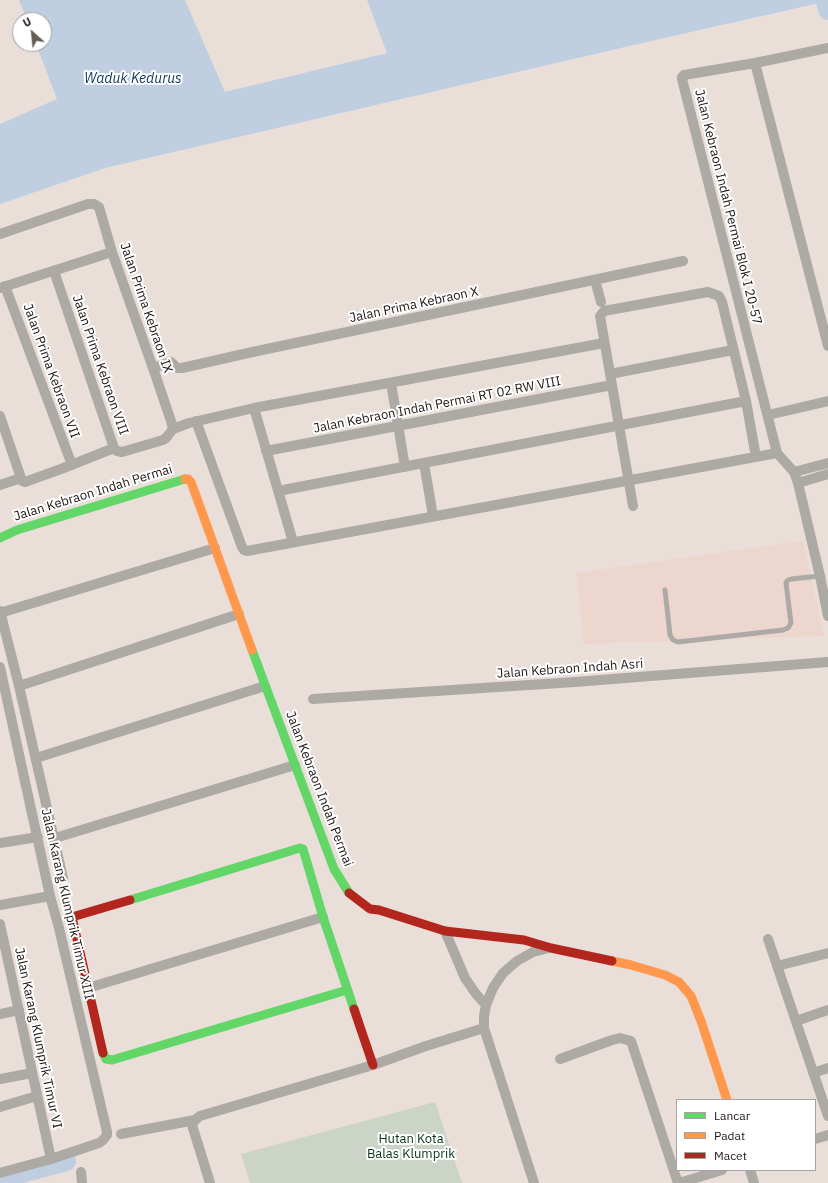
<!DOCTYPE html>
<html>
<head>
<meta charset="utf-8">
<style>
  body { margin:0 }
  #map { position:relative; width:828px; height:1183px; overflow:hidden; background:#eaded9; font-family:"IBM Plex Sans",sans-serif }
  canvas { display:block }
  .legend { position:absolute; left:676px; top:1099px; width:140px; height:72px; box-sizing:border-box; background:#fff; border:1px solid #a5a2a1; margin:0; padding:5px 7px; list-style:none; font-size:12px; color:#1e1613 }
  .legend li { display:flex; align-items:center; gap:8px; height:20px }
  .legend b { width:20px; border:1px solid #a5a2a1 }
  .north { position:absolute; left:12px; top:12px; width:40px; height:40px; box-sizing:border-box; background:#fff; border:1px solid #a5a2a1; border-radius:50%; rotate:333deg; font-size:11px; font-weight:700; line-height:16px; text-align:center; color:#1e1613 }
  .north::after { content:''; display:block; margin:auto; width:14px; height:18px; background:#655c58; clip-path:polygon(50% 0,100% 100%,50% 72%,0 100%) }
</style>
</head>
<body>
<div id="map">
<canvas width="828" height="1183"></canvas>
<ul class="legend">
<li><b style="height:5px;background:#63d668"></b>Lancar</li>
<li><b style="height:5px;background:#ff974d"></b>Padat</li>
<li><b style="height:5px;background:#b3261e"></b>Macet</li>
</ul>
<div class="north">U</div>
</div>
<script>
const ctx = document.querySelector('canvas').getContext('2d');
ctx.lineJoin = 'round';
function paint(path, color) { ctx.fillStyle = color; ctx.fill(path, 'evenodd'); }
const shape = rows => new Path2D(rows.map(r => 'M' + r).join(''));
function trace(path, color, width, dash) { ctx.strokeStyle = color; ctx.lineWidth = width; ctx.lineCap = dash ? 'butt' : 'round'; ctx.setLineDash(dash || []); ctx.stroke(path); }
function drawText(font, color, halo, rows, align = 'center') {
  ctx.font = font + ' "IBM Plex Sans",sans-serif'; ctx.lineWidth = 4; ctx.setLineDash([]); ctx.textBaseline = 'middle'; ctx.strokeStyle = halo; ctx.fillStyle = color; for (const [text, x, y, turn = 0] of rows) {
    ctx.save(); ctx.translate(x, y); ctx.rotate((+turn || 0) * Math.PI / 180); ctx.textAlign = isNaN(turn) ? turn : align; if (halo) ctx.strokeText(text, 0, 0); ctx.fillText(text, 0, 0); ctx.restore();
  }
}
paint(shape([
  [803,541,824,636,584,644,576,573]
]), '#edd6cd');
paint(shape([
  [435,1102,462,1183,250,1183,241,1154]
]), '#ccd4c8');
paint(shape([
  [19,0,185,0,225,92,387,53,367,0,828,0,828,1,629,46,105,168,0,204,0,124,57,99,36,44,44,44,44,20,27,20]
]), '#bfcee0');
trace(shape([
  [826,2,828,10],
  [0,1179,66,1161]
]), '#bfcee0', 20);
trace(shape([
  [665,590,670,635,673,640,678,642,783,630,788,628,791,623,786,583,788,580,791,579,820,576]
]), '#ada9a4', 5);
trace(shape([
  [828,48,755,63,684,75,682,77,682,79,777,453,794,472,798,483,820,576,828,616],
  [755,63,828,346],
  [0,234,88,204,94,204,99,207,112,252,153,368,171,421,173,429],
  [54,271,114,448],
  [595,280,601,302],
  [5,286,72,465],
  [0,288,112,252],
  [153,368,171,362,177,368,182,368,248,353,683,261],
  [610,374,733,350],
  [391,383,405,467],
  [254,408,293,542],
  [768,415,828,401],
  [0,416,21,478,0,485],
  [196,421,242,547,244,550,247,551,777,453],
  [114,448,117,451,122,452,163,440,166,438,173,429,189,423,254,408,604,343],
  [266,451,612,385],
  [424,463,433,516],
  [794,472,828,463],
  [21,478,22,481,25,482,61,469,114,448],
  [798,483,828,474],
  [278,491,746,401],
  [633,506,600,316,604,311,708,292,719,296,722,302,746,401,756,457],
  [0,611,19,686,63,878],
  [0,613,215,548],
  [0,667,50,896,59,928,107,1132,107,1135,103,1140,99,1143,51,1159,0,1173],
  [19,686,239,614],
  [313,699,575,682,828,662],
  [36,758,265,686],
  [55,838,295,765],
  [0,843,38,837],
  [0,905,50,896],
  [0,924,51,1159],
  [445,931,465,978,476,994,486,1005],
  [768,939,828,1116],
  [777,966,828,953],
  [88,988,323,917],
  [0,1014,19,1010],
  [796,1021,828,1010],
  [560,1059,612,1040,620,1038,631,1041,678,1183],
  [813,1073,828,1068],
  [0,1079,32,1073],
  [0,1107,37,1096],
  [121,1134,195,1120],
  [815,1139,828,1135],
  [750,1170,754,1183],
  [81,1172,82,1183],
  [210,1183,192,1125,195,1120,200,1116,373,1065,426,1046,484,1028],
  [534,1183,484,1028,484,1016,486,1005,493,988,503,973,517,961,533,952,549,948],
  [679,1183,722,1170]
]), '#ada9a4', 10);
trace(shape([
  [0,538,17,530,185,479],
  [252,650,334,869,349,893],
  [130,900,300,848,303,849,323,917,354,1009],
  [103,1053,106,1059,112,1060,347,990]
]), '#63d668', 9);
trace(shape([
  [185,479,188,479,191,482,252,650],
  [612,961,631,965,665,975,679,982,691,996,701,1021,727,1100]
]), '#ff974d', 9);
trace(shape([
  [349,893,370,909,379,910,445,931,524,940,551,948,612,961],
  [354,1009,373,1065],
  [103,1053,72,917,130,900]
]), '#b3261e', 9);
drawText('13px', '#1e1613', '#fff', [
  ["Jalan Kebraon Indah Permai Blok I 20-57",728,207,76],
  ["Jalan Prima Kebraon X",414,305,-12],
  ["Jalan Prima Kebraon IX",146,308,71],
  ["Jalan Prima Kebraon VIII",100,365,71],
  ["Jalan Prima Kebraon VII",51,371,70],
  ["Jalan Kebraon Indah Permai RT 02 RW VIII",437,405,-11],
  ["Jalan Kebraon Indah Permai",93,493,-17],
  ["Jalan Kebraon Indah Asri",570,669,-4],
  ["Jalan Kebraon Indah Permai",319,789,69],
  ["Jalan Karang Klumprik Timur XIII",67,904,77],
  ["Jalan Karang Klumprik Timur VI",38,1038,78]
]);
drawText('13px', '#07331c', '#fff', [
  ["Hutan Kota",411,1139],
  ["Balas Klumprik",411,1154]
]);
drawText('italic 14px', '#0c3559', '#fff', [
  ["Waduk Kedurus",133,79]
]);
</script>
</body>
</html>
